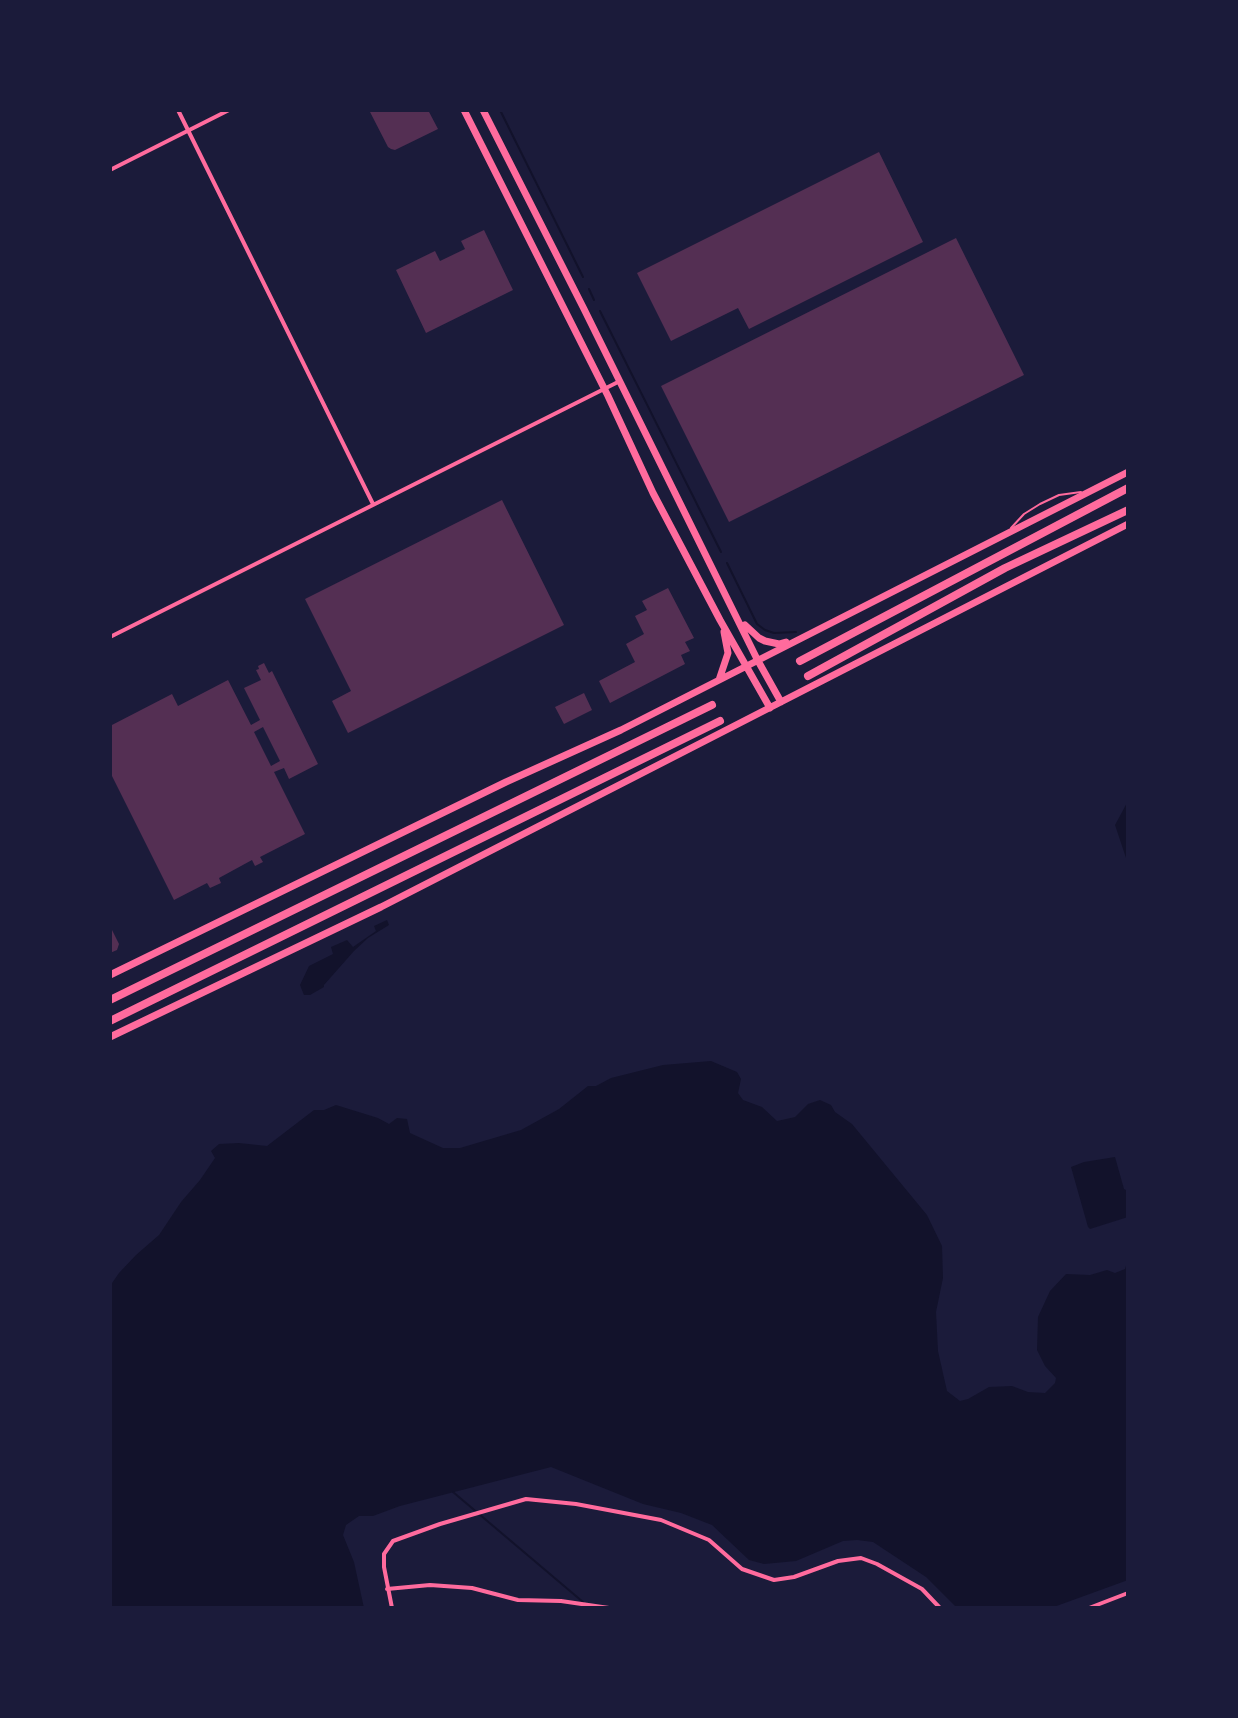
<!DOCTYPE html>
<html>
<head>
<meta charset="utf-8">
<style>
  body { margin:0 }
  #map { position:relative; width:1238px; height:1718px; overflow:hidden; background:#1b1b3a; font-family:"IBM Plex Serif",serif }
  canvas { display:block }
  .frame { position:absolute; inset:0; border:112px solid #1b1b3a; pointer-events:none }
</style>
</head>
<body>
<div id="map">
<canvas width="1238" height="1718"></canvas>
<div class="frame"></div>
</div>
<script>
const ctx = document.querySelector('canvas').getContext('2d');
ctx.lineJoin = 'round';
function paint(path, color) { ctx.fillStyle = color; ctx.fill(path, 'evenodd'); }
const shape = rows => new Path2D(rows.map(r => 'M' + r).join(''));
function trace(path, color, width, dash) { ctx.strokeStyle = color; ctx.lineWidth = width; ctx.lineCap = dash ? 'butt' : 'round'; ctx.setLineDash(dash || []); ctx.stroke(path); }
paint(shape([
  [1128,801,1128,858,1126,858,1115,825],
  [387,920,389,925,368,938,354,951,324,985,324,987,310,995,304,995,300,985,309,966,333,954,331,947,347,940,353,947,376,931,374,926],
  [711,1061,737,1072,741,1079,738,1093,743,1100,762,1107,777,1121,795,1117,808,1104,820,1100,831,1105,835,1112,852,1124,927,1215,942,1246,943,1278,936,1312,938,1351,947,1391,960,1401,968,1399,989,1387,1012,1386,1028,1392,1045,1393,1055,1383,1056,1378,1045,1366,1037,1350,1038,1317,1050,1291,1066,1274,1090,1275,1107,1270,1115,1273,1125,1269,1128,1259,1128,1580,1051,1608,957,1608,926,1577,873,1542,857,1540,843,1541,796,1561,764,1564,749,1560,712,1525,681,1513,643,1504,551,1467,400,1506,373,1516,359,1516,346,1525,343,1535,354,1562,364,1608,110,1608,110,1286,119,1273,136,1255,159,1235,181,1202,200,1180,215,1158,211,1151,219,1144,239,1143,267,1146,314,1110,324,1110,336,1105,378,1118,389,1124,397,1118,407,1119,410,1133,443,1148,460,1148,521,1130,559,1109,588,1086,596,1086,611,1078,663,1065],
  [1115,1157,1124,1189,1128,1191,1128,1217,1090,1229,1088,1227,1071,1167,1084,1162]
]), '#12122b');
trace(shape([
  [500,110,583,277],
  [589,289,594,300],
  [600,311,721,552],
  [727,563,757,624,765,630,774,633,796,632],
  [453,1492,583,1602]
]), '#12122b', 2);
paint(shape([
  [369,110,428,110,438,129,395,150,391,149,388,147],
  [879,152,923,242,749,329,738,308,671,341,637,273],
  [484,230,513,290,426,333,396,270,435,251,440,261,465,249,461,241],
  [956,238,1024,375,729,522,661,386],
  [502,500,564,625,348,733,332,701,351,691,305,599],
  [668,588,694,638,685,642,690,651,681,655,685,664,610,703,599,681,635,662,626,644,644,634,635,616,647,610,642,601],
  [264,663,269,673,272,671,318,764,289,779,284,768,274,772,305,834,260,857,263,862,255,866,252,860,219,878,221,883,210,888,207,883,174,900,110,772,110,726,172,694,178,706,228,680,251,725,260,720,244,688,261,680,256,670,259,669,258,666],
  [263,727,280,761,271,766,254,732],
  [584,693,592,710,564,724,555,707],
  [110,926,119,944,117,950,110,953]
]), '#542f53');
trace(shape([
  [1011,528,1024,514,1040,504,1059,495,1081,492]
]), '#ff6b9d', 2);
trace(shape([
  [178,110,373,504],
  [110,170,229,110],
  [110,637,620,381],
  [387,1589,430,1585,472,1588,518,1600,561,1601,609,1608],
  [392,1608,384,1567,384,1554,393,1541,440,1524,526,1499,576,1504,661,1520,709,1540,742,1569,774,1580,794,1577,838,1561,861,1558,877,1564,922,1589,940,1608],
  [1089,1608,1128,1593]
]), '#ff6b9d', 4);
trace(shape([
  [464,110,608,396,653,493,720,620,770,708],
  [483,110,584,309,757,659,781,702],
  [745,625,759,638,765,641,779,644,786,642],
  [719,680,728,653,724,632],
  [110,975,506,782,621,730,1128,472],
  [110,1037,381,907,1128,524]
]), '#ff6b9d', 7);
trace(shape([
  [800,661,1128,488],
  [808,676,1005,568,1128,510],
  [110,1000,712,705],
  [110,1021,720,721]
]), '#ff6b9d', 8);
</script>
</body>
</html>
